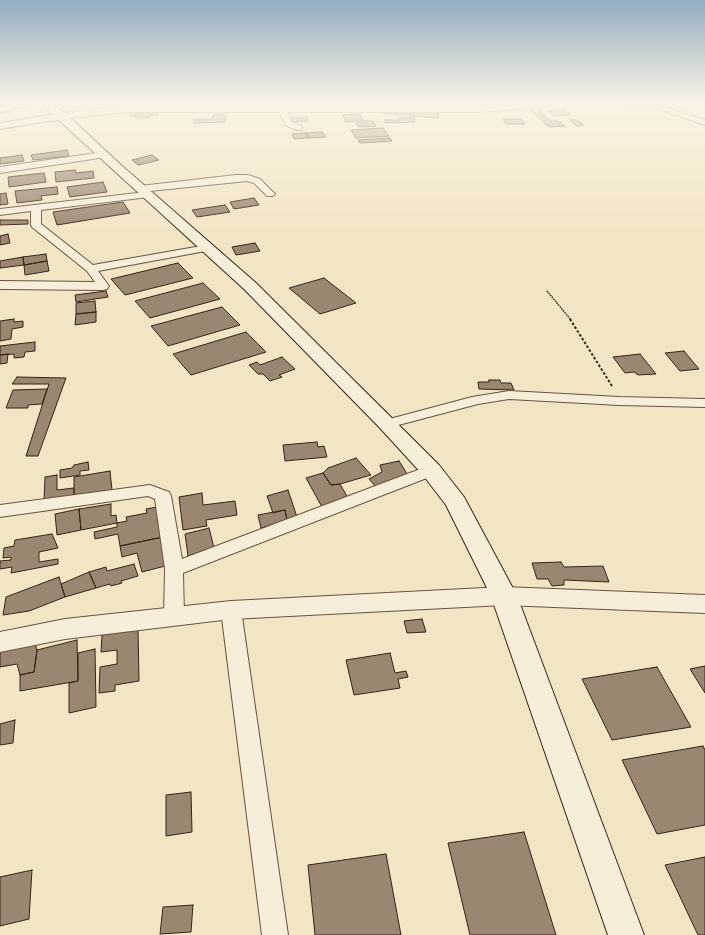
<!DOCTYPE html>
<html>
<head>
<meta charset="utf-8">
<style>
  body { margin:0 }
  canvas { display:block; background:#f2e5c4 }
</style>
</head>
<body>
<canvas width="705" height="935"></canvas>
<script>
const ctx = document.querySelector('canvas').getContext('2d');
ctx.lineJoin = 'round';
function paint(path, color) { ctx.fillStyle = color; ctx.fill(path, 'evenodd'); }
const shape = rows => new Path2D(rows.map(r => 'M' + r).join(''));
function trace(path, color, width, dash) { ctx.strokeStyle = color; ctx.lineWidth = width; ctx.lineCap = dash ? 'butt' : 'round'; ctx.setLineDash(dash || []); ctx.stroke(path); }
const building = shape([
  [541,108,543,110,539,111,551,121,558,121,565,126,549,127,530,109,541,108],
  [382,110,411,112,411,115,381,113,382,110],
  [564,110,571,115,554,116,548,111,564,110],
  [157,112,158,115,150,115,150,117,136,118,135,116,130,116,129,113,157,112],
  [411,112,439,113,438,118,411,116,411,112],
  [226,114,225,122,194,123,194,119,212,119,213,115,226,114],
  [360,114,363,120,356,120,356,121,346,122,343,115,360,114],
  [307,117,308,121,292,122,291,118,307,117],
  [400,117,414,117,415,122,385,123,385,120,400,120,400,117],
  [503,119,521,119,525,124,506,124,503,119],
  [570,120,577,120,584,125,577,126,570,120],
  [365,121,373,121,376,126,359,127,356,122,365,121],
  [383,128,389,136,356,138,351,130,383,128],
  [322,132,326,137,309,138,306,133,322,132],
  [306,133,309,138,294,139,292,134,306,133],
  [390,138,392,141,360,143,358,140,390,138],
  [67,150,69,156,33,160,31,155,67,150],
  [22,155,24,161,0,164,0,158,22,155],
  [152,155,159,160,138,165,132,160,152,155],
  [75,170,76,173,93,171,94,178,56,182,55,172,75,170],
  [44,173,46,182,9,187,8,177,44,173],
  [103,182,107,192,70,197,67,187,103,182],
  [57,187,58,194,41,196,42,200,17,203,15,191,57,187],
  [6,193,8,204,0,205,0,194,6,193],
  [254,198,259,205,234,209,230,202,254,198],
  [123,202,130,213,57,225,53,212,123,202],
  [225,205,230,212,197,217,192,210,225,205],
  [0,220,28,220,28,224,0,225,0,220],
  [8,234,10,243,0,245,0,236,8,234],
  [255,243,260,251,236,255,232,247,255,243],
  [46,254,47,261,24,265,23,257,46,254],
  [23,257,24,265,0,268,0,261,23,257],
  [47,261,49,271,25,275,24,265,47,261],
  [178,263,193,278,125,295,111,279,178,263],
  [324,278,356,303,320,314,289,288,324,278],
  [203,283,220,299,150,318,135,301,203,283],
  [106,291,108,297,76,302,75,295,106,291],
  [95,301,96,312,76,314,76,303,95,301],
  [222,307,240,325,168,346,151,326,222,307],
  [96,312,96,322,75,325,76,314,96,312],
  [14,319,14,322,23,321,23,327,12,329,11,339,0,341,0,321,14,319],
  [246,332,266,352,191,375,173,354,246,332],
  [35,342,35,351,25,352,24,357,14,358,14,354,0,355,0,346,35,342],
  [684,351,699,369,680,371,665,353,684,351],
  [8,354,7,363,0,364,0,355,8,354],
  [640,354,656,374,638,375,634,372,625,373,613,357,640,354],
  [282,357,295,369,279,375,282,377,270,381,263,374,258,374,249,365,257,362,260,365,282,357],
  [17,377,66,378,38,456,26,456,49,384,12,384,17,377],
  [489,380,500,380,501,383,511,383,514,390,479,389,478,382,489,382,489,380],
  [47,389,42,404,28,405,28,408,6,408,13,390,47,389],
  [317,442,318,447,324,446,327,457,285,461,283,445,317,442],
  [356,458,371,475,340,484,331,485,323,473,328,468,356,458],
  [399,461,409,477,376,487,369,479,382,472,380,465,399,461],
  [88,462,89,470,80,471,80,475,60,478,60,470,72,468,74,465,88,462],
  [110,471,112,490,74,496,74,477,110,471],
  [323,473,331,485,340,484,348,498,322,507,306,478,323,473],
  [57,475,57,490,74,488,74,496,44,501,45,477,57,475],
  [288,490,297,517,287,520,285,510,273,513,267,496,288,490],
  [202,493,203,505,235,501,237,515,206,520,207,526,183,530,179,497,202,493],
  [111,504,111,516,116,515,117,523,81,530,79,509,111,504],
  [157,507,163,537,120,546,118,534,95,539,94,532,117,527,117,523,127,521,126,517,147,513,146,509,157,507],
  [79,509,81,530,57,535,55,514,79,509],
  [285,510,287,520,261,528,258,515,285,510],
  [209,528,214,548,188,556,185,534,209,528],
  [52,534,58,548,39,552,39,562,58,559,58,564,11,573,12,567,0,569,0,561,11,560,11,557,3,558,4,548,14,546,15,540,52,534],
  [163,537,169,565,142,572,137,553,122,557,120,546,163,537],
  [561,562,564,567,603,566,609,582,564,580,564,585,552,586,548,579,537,579,532,563,561,562],
  [134,564,138,576,121,581,122,583,111,586,110,584,96,588,89,572,106,567,107,571,134,564],
  [89,572,96,588,65,597,61,584,89,572],
  [59,577,65,597,29,611,3,615,6,597,59,577],
  [422,619,426,632,407,633,404,621,422,619],
  [138,629,139,681,115,685,115,691,99,693,100,667,117,664,117,650,101,652,102,635,138,629],
  [77,640,78,681,20,691,20,675,34,672,37,650,77,640],
  [35,643,37,650,34,672,20,675,17,664,0,667,0,649,35,643],
  [95,649,96,707,69,713,69,683,78,681,78,653,95,649],
  [390,653,395,673,406,671,408,677,398,679,400,688,354,695,346,660,390,653],
  [705,666,705,693,690,669,705,666],
  [657,667,691,727,612,740,582,679,657,667],
  [15,720,13,743,0,745,0,724,15,720],
  [703,746,705,750,705,825,657,834,622,760,703,746],
  [191,792,192,832,166,836,166,795,191,792],
  [524,832,556,935,470,935,448,843,524,832],
  [386,854,401,935,315,935,308,865,386,854],
  [705,857,705,935,698,935,665,865,705,857],
  [32,870,29,919,0,926,0,877,32,870],
  [193,905,191,932,160,934,163,907,193,905]
]);
paint(building, '#9a8771');
trace(building, '#3a2217', 1);
const minor = shape([
  [644,104,655,104,705,120,705,125,644,104],
  [280,108,286,108,291,122,302,126,302,130,296,130,285,125,279,110,280,108],
  [103,152,106,153,107,155,106,157,0,173,0,167,103,152],
  [236,175,248,175,260,179,275,194,273,196,267,196,254,183,247,181,140,192,135,189,140,186,236,175],
  [146,192,151,195,149,197,41,210,41,224,93,265,207,245,211,246,212,248,211,250,98,271,109,286,107,289,103,290,0,289,0,281,95,282,87,271,32,227,31,225,31,211,0,215,0,209,146,192],
  [509,391,619,397,705,399,705,407,619,405,509,399,478,404,387,428,382,427,380,424,382,421,472,397,509,391],
  [431,465,437,466,439,470,437,474,183,573,184,616,181,621,174,623,167,621,164,616,165,569,155,499,148,496,0,517,0,505,150,485,169,492,171,496,182,559,431,465],
  [231,603,238,605,241,610,288,935,262,935,221,610,224,605,231,603]
]);
const tertiary = shape([
  [12,104,27,104,25,106,0,113,0,107,12,104],
  [510,104,551,104,546,107,479,112,127,112,62,119,0,129,0,123,62,113,127,106,479,106,510,104],
  [504,587,705,595,705,613,504,605,231,619,65,639,0,652,0,632,65,619,231,601,504,587]
]);
const secondary = shape([
  [41,104,52,104,66,114,121,165,256,283,439,465,464,497,517,596,644,935,608,935,491,596,446,505,423,475,380,428,244,289,41,104]
]);
trace(minor, '#685342', 2);
trace(tertiary, '#685342', 2);
trace(secondary, '#3a2217', 2);
trace(shape([
  [625,104,636,107],
  [547,291,571,320]
]), '#3a2217', 1.5, [1.5, 1]);
trace(shape([
  [570,319,612,386]
]), '#3a2217', 2, [2.5, 2]);
paint(minor, '#f7eed9');
paint(tertiary, '#f7eed9');
paint(secondary, '#f7eed9');
const sky = ctx.createLinearGradient(0, 0, 0, 235);
sky.addColorStop(0, '#93adc2');
sky.addColorStop(0.44, '#f9f3e4');
sky.addColorStop(1, '#f9f3e400');
ctx.fillStyle = sky;
ctx.fillRect(0, 0, 705, 235);
</script>
</body>
</html>
